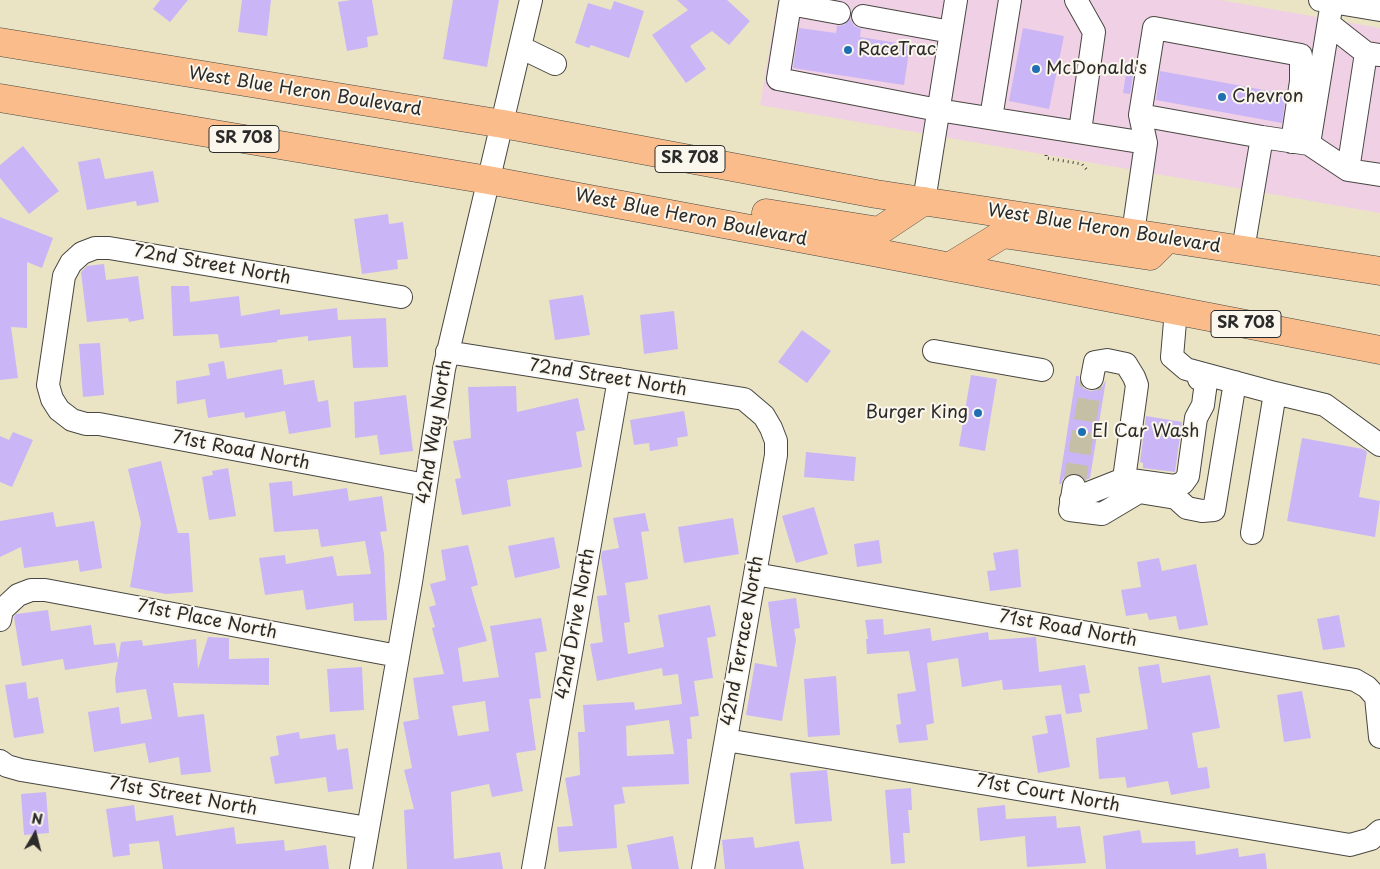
<!DOCTYPE html>
<html>
<head>
<meta charset="utf-8">
<style>
  body { margin:0 }
  #map { position:relative; width:1380px; height:869px; overflow:hidden; background:#ebe4c4; font-family:"Playpen Sans",sans-serif }
  canvas { display:block }
  .north { position:absolute; left:10px; top:809px; width:50px; height:50px; -webkit-text-stroke:4px #fbf7ec; paint-order:stroke; rotate:8deg; font-size:14px; font-weight:700; line-height:20px; text-align:center; color:#2b2b2b }
  .north::after { content:''; display:block; margin:auto; width:18px; height:22px; background:#2b2b2b; clip-path:polygon(50% 0,100% 100%,50% 72%,0 100%) }
</style>
</head>
<body>
<div id="map">
<canvas width="1380" height="869"></canvas>
<div class="north">N</div>
</div>
<script>
const ctx = document.querySelector('canvas').getContext('2d');
ctx.lineJoin = 'round';
function paint(path, color) { ctx.fillStyle = color; ctx.fill(path, 'evenodd'); }
const shape = rows => new Path2D(rows.map(r => 'M' + r).join(''));
function trace(path, color, width, dash) { ctx.strokeStyle = color; ctx.lineWidth = width; ctx.lineCap = dash ? 'butt' : 'round'; ctx.setLineDash(dash || []); ctx.stroke(path); }
function drawText(font, color, halo, rows, align = 'center') {
  ctx.font = font + ' "Playpen Sans",sans-serif'; ctx.lineWidth = 4; ctx.setLineDash([]); ctx.textBaseline = 'middle'; ctx.strokeStyle = halo; ctx.fillStyle = color; for (const [text, x, y, turn = 0] of rows) {
    ctx.save(); ctx.translate(x, y); ctx.rotate((+turn || 0) * Math.PI / 180); ctx.textAlign = isNaN(turn) ? turn : align; if (halo) ctx.strokeText(text, 0, 0); ctx.fillText(text, 0, 0); ctx.restore();
  }
}
paint(shape([
  [778,0,1220,0,1380,28,1380,213,760,105]
]), '#f0d0e5');
paint(shape([
  [160,0,188,0,170,22,153,9],
  [242,0,271,0,267,36,238,32],
  [351,0,372,0,378,35,367,37,368,47,347,51,338,2],
  [453,0,499,0,487,67,443,59],
  [677,0,727,0,750,21,729,45,712,31,690,46,706,69,686,83,652,35,688,10],
  [614,1,644,11,629,58,591,45,589,48,575,43,588,3,611,10],
  [850,19,854,26,861,29,860,37,910,45,904,85,793,68,799,28,836,33,837,26,844,25],
  [1023,28,1064,36,1049,109,1009,101],
  [1128,62,1135,63,1130,94,1123,93],
  [1160,71,1286,94,1282,123,1156,100],
  [23,146,59,191,29,214,0,178,0,165],
  [100,158,105,179,153,171,159,202,137,206,136,201,87,210,78,162],
  [388,214,389,224,403,222,408,259,397,260,398,269,362,274,354,219],
  [0,217,53,238,42,268,27,262,27,328,11,327,18,378,0,380],
  [104,264,106,280,138,276,144,319,129,322,128,318,87,322,81,272,87,266],
  [171,286,189,286,190,302,239,296,241,316,280,309,280,315,337,308,338,320,386,318,388,367,353,368,351,336,308,341,308,336,277,340,277,342,220,348,218,334,173,336],
  [583,295,590,335,555,340,549,300],
  [674,311,678,349,644,354,640,315],
  [802,330,831,351,807,383,778,362],
  [100,343,104,395,83,397,79,344],
  [224,361,227,379,282,369,284,385,314,380,318,402,328,400,331,427,289,434,285,411,245,418,244,412,208,418,205,399,177,404,176,381,210,375,208,364],
  [971,375,997,379,985,451,959,446],
  [1076,376,1079,376,1080,383,1083,388,1090,391,1097,390,1102,387,1106,380,1090,478,1085,480,1082,476,1077,473,1070,474,1064,477,1061,484,1059,484],
  [516,386,517,412,578,398,585,430,576,432,582,467,507,480,511,506,462,515,455,479,461,478,453,441,471,438,468,387],
  [406,395,413,451,380,455,377,435,355,438,354,402],
  [684,411,688,436,677,438,678,446,650,451,649,443,634,445,630,420],
  [1146,416,1182,422,1175,472,1143,468,1143,463,1140,462],
  [13,432,33,440,12,487,0,482,0,436,9,440],
  [1302,438,1363,449,1367,452,1359,497,1380,501,1375,537,1287,521],
  [806,452,856,457,854,481,804,477],
  [161,461,178,533,189,533,193,592,166,594,130,587,141,523,128,469],
  [228,468,236,516,209,520,202,477,213,475,212,471],
  [292,481,293,496,347,488,349,501,382,496,387,531,380,532,384,554,387,620,354,621,353,603,306,610,303,590,265,595,259,558,285,555,286,564,333,556,337,576,371,574,365,541,321,547,318,529,274,532,269,483],
  [814,507,828,554,796,563,782,516],
  [53,512,56,527,94,521,102,568,80,572,78,560,24,568,21,547,0,557,0,521],
  [645,513,649,531,641,532,648,579,625,583,630,622,624,623,628,654,664,647,658,615,710,605,716,636,707,638,713,678,694,681,699,716,690,717,692,739,687,739,689,784,622,787,625,803,614,805,617,848,559,852,557,827,573,826,565,778,580,775,578,732,585,732,583,705,634,702,635,710,682,704,678,674,663,676,662,668,597,681,590,644,603,642,597,596,607,595,601,557,602,551,619,548,613,518],
  [669,720,674,754,627,756,626,726],
  [733,518,739,554,684,563,678,527],
  [554,537,560,568,515,578,508,546],
  [879,540,882,563,857,567,854,544],
  [468,545,478,585,471,587,487,641,458,648,463,682,499,677,490,626,541,618,547,651,535,653,541,698,529,699,536,750,516,753,523,791,492,797,489,784,451,792,454,859,500,852,503,869,407,869,404,810,414,809,404,770,412,768,403,722,419,719,413,678,444,674,432,628,435,627,429,607,436,605,430,584,446,580,441,550],
  [485,701,489,731,458,736,452,706],
  [1018,549,1021,587,990,591,987,571,996,570,993,553],
  [1159,558,1162,571,1196,564,1208,625,1179,630,1176,616,1149,620,1147,613,1126,616,1121,590,1141,587,1137,562],
  [796,598,800,628,794,629,796,640,782,721,746,715,755,663,777,667,768,602],
  [48,610,51,631,91,625,94,645,115,643,118,660,121,642,142,640,143,646,196,639,198,669,208,637,229,638,229,659,269,658,269,685,173,683,178,717,204,714,211,772,181,775,179,757,149,763,145,743,94,752,88,712,119,707,121,724,152,719,146,689,116,693,115,679,118,662,65,670,63,659,22,666,14,617,16,614],
  [1339,615,1345,647,1323,650,1317,619],
  [883,619,884,635,930,628,932,641,988,632,989,640,1036,637,1039,672,1085,665,1090,693,1079,694,1082,712,1066,714,1061,685,1003,690,1002,680,962,687,958,658,927,663,934,723,926,725,928,740,899,743,896,725,901,724,897,694,916,691,909,651,867,654,866,639,868,639,865,620],
  [1159,664,1162,683,1210,675,1220,728,1192,733,1198,768,1207,767,1210,788,1171,795,1168,781,1127,788,1125,777,1099,779,1096,738,1148,729,1138,667],
  [362,667,364,710,330,712,327,669],
  [836,676,840,735,808,737,804,679],
  [26,682,28,699,38,697,44,733,14,738,5,685],
  [1302,691,1311,738,1284,742,1277,695],
  [1061,714,1070,767,1038,773,1032,736,1048,733,1045,716],
  [299,732,300,739,335,734,337,750,348,748,353,789,328,792,326,777,275,784,270,757,279,755,276,736],
  [827,770,832,821,795,824,790,773],
  [911,788,912,810,908,810,910,833,903,833,905,863,891,864,885,790],
  [46,792,49,833,24,835,21,794],
  [134,805,136,821,173,815,176,836,234,827,236,844,284,840,285,851,326,845,329,869,163,869,159,841,129,844,130,855,113,857,106,809],
  [1005,805,1006,819,1056,816,1057,828,1080,826,1086,863,1027,867,1025,836,980,841,977,808],
  [1140,830,1142,843,1195,841,1196,855,1238,848,1239,857,1265,853,1267,869,1106,869,1103,836],
  [673,836,679,869,632,869,627,845],
  [753,837,755,848,799,841,804,869,725,869,722,840]
]), '#cab5f6');
trace(shape([
  [1074,486,1092,378]
]), '#c5bfa5', 22, [22, 11]);
const minor = shape([
  [1076,0,1094,32,1080,131],
  [1320,0,1380,10],
  [839,13,790,4,778,79,938,110,1146,143],
  [863,16,951,32],
  [1329,24,1366,53],
  [520,47,555,64],
  [1140,115,1262,137,1309,144,1332,2],
  [991,118,1010,0],
  [1309,144,1348,170,1380,175],
  [1348,170,1366,53,1380,55],
  [924,201,956,0],
  [1133,233,1146,143,1140,115,1154,28,1301,55,1301,81,1292,142],
  [1243,250,1262,137],
  [401,297,109,248,95,248,82,253,71,263,64,276,48,385,52,399,59,410,72,420,86,424,99,424,426,485],
  [1176,310,1172,357,1186,369,1275,393,1325,405,1380,445],
  [934,351,1042,370],
  [447,352,744,399,764,416,771,428,776,441,776,455,703,869],
  [1092,378,1095,362,1107,360,1126,364,1134,377,1137,385,1124,479,1174,486,1183,483,1188,476,1196,418,1203,405,1204,397,1206,383,1199,379],
  [1074,486,1070,510,1102,514,1139,492,1176,498,1187,508,1202,511,1214,510,1235,382],
  [1071,500,1124,479],
  [1252,533,1275,393],
  [755,574,1355,680,1367,687,1376,697,1380,737],
  [0,620,2,610,18,595,31,590,45,590,398,656],
  [726,740,1350,845,1371,839,1380,831],
  [0,761,7,766,21,770,368,828],
  [361,869,411,582,444,369,531,0],
  [533,869,619,379]
]);
const highway = shape([
  [0,42,503,124,876,194,1380,271],
  [0,98,488,180,868,251,1380,350],
  [766,213,879,231,924,201],
  [949,267,1003,234,1150,256,1167,239]
]);
trace(minor, '#484742', 24);
trace(highway, '#484742', 29);
trace(shape([
  [1046,155,1046,158,1082,164,1088,171]
]), '#484742', 3, [1, 4]);
trace(minor, '#fff', 22);
trace(highway, '#f9bc8a', 28);
for (const [x, y, r, color] of [
  [848,50,5,"#1f6fb2"],
  [1036,69,5,"#1f6fb2"],
  [1222,97,5,"#1f6fb2"],
  [978,413,5,"#1f6fb2"],
  [1082,432,5,"#1f6fb2"]
]) { const dot = new Path2D(); dot.arc(x, y, r, 0, 2 * Math.PI); ctx.fillStyle = color; ctx.fill(dot); trace(dot, '#fbf7ec', 2); }
for (const [x, y, w] of [
  [244,139,70],
  [690,159,70],
  [1246,324,70]
]) { const box = new Path2D(); box.roundRect(x - w / 2, y - 13.5, w, 27, 4); ctx.fillStyle = '#fbf7ec'; ctx.fill(box); trace(box, '#2b2b2b', 1); }
drawText('bold 16px', '#2b2b2b', null, [
  ["SR 708",244,139],
  ["SR 708",690,159],
  ["SR 708",1246,324]
]);
drawText('18px', '#2b2b2b', '#fbf7ec', [
  ["RaceTrac",858,50],
  ["McDonald's",1046,69],
  ["Chevron",1232,97],
  ["Burger King",968,413,"right"],
  ["El Car Wash",1092,432]
], 'left');
drawText('18px', '#2b2b2b', '#fbf7ec', [
  ["West Blue Heron Boulevard",305,92,9],
  ["West Blue Heron Boulevard",691,218,11],
  ["West Blue Heron Boulevard",1104,229,9],
  ["72nd Street North",212,265,10],
  ["72nd Street North",608,378,9],
  ["42nd Way North",435,432,-81],
  ["71st Road North",241,451,11],
  ["71st Place North",207,620,11],
  ["42nd Drive North",576,624,-80],
  ["71st Road North",1068,629,10],
  ["42nd Terrace North",743,641,-80],
  ["71st Court North",1048,794,10],
  ["71st Street North",183,797,10]
]);
</script>
</body>
</html>
